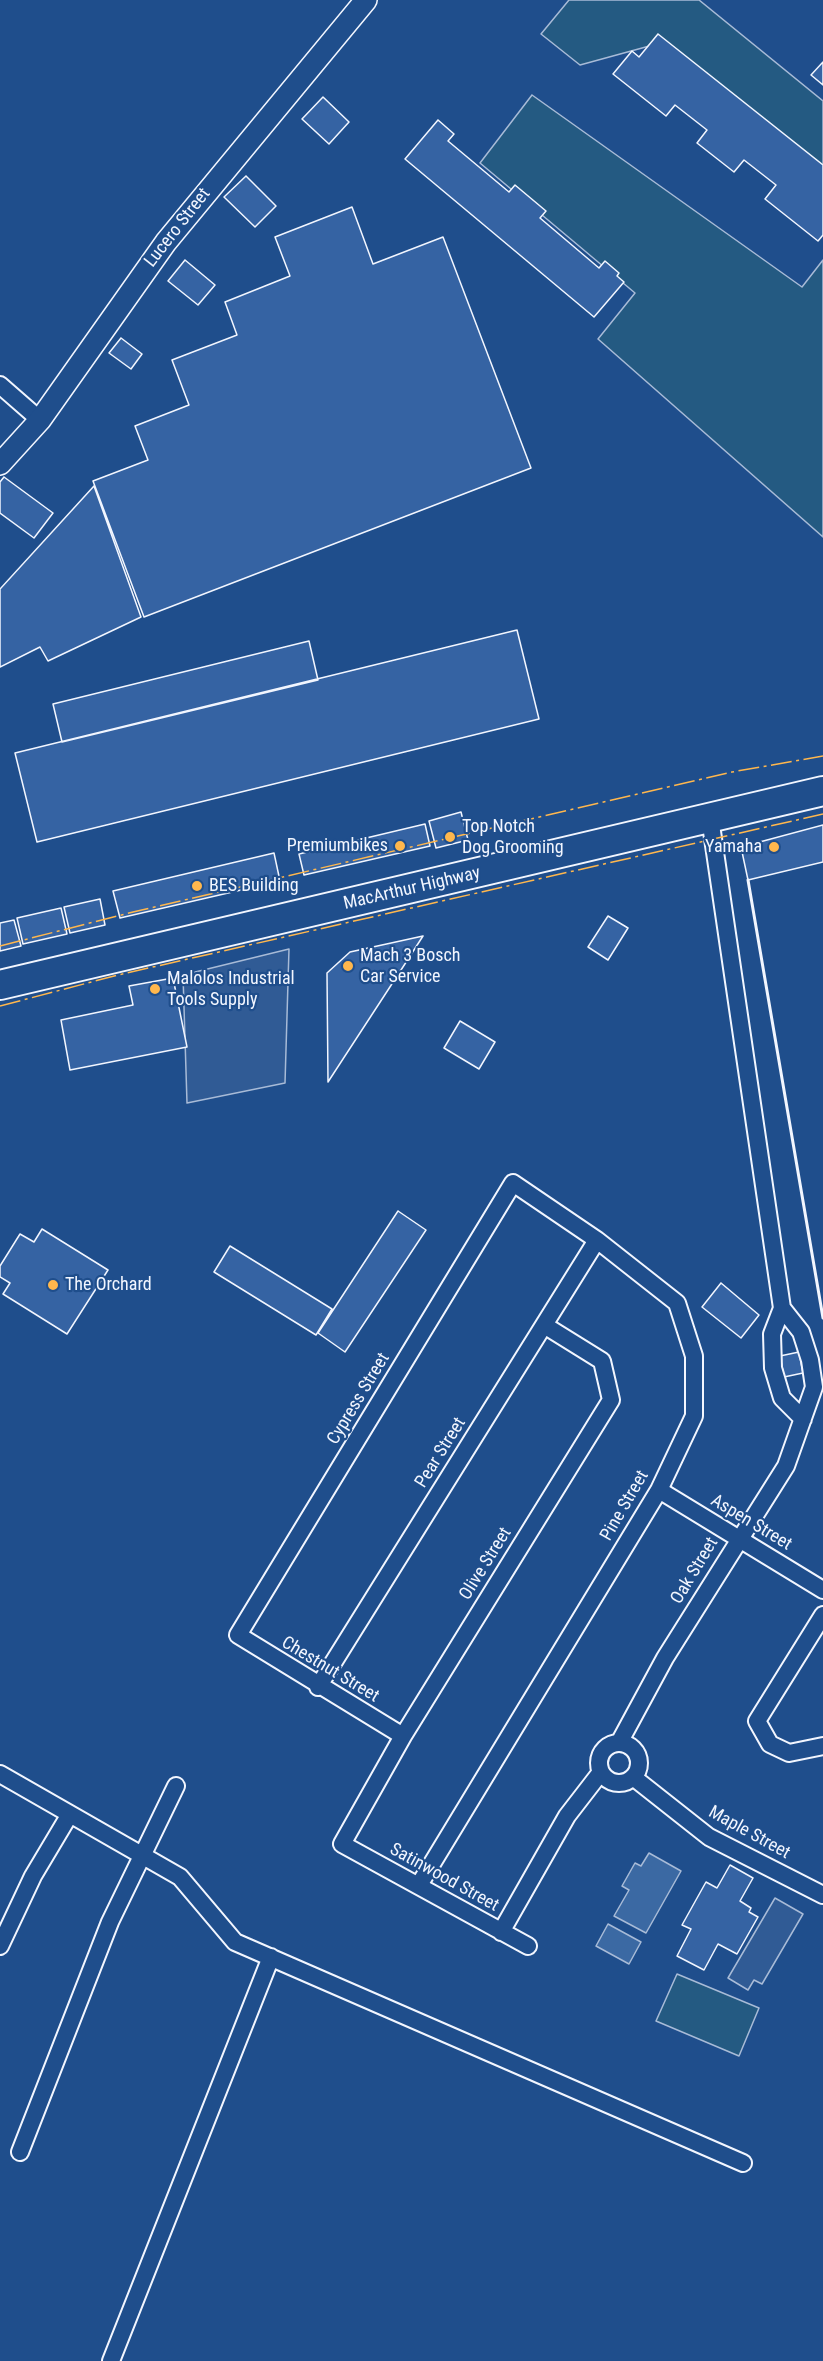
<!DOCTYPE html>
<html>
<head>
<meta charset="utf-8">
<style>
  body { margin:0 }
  canvas { display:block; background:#1f4e8c }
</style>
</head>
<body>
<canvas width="823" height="2361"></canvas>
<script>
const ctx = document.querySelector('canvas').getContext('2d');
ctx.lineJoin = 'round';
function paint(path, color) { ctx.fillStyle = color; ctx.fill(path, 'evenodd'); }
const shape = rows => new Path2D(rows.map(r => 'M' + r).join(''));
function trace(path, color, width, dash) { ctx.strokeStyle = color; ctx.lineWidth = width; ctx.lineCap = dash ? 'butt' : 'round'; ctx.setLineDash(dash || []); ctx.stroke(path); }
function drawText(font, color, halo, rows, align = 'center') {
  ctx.font = font + ' "Roboto Condensed",sans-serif'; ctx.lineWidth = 4.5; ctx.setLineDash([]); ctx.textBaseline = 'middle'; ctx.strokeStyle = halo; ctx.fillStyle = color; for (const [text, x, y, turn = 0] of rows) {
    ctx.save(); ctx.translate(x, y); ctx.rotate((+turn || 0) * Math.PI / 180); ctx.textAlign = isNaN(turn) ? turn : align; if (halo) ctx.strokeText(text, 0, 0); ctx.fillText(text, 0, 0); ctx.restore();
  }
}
const green = shape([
  [569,0,699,0,823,101,823,169,653,45,580,65,541,34,569,0],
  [532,95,802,287,823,260,823,537,598,339,635,293,480,163,532,95],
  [677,1974,759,2008,739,2056,656,2021,677,1974]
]);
paint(green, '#245a82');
trace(green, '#a8bbd7', 1.5);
const parking = shape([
  [289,949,285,1083,187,1103,183,975,289,949],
  [775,1898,803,1914,762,1984,754,1980,748,1990,728,1978,775,1898]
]);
paint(parking, '#305b95');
trace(parking, '#a8bbd7', 1.5);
const water = shape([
  [649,1853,681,1871,646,1933,614,1916,629,1890,622,1886,635,1863,641,1866,649,1853],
  [608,1924,641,1942,629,1964,596,1946,608,1924]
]);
paint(water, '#3b69a3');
trace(water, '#a8bbd7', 1.5);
const building = shape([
  [658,34,823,165,823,235,818,241,765,199,776,185,744,160,734,172,697,143,707,130,675,105,666,116,613,74,632,51,639,57,658,34],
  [823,62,823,85,811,75,823,62],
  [323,97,349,122,329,144,302,119,323,97],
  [438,120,454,134,448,141,509,192,515,185,546,211,540,218,599,268,605,261,619,273,617,276,624,282,594,317,405,159,438,120],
  [246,176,276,206,255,227,224,197,246,176],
  [352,207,373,264,443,237,531,468,144,617,93,481,148,460,135,426,189,405,172,360,237,335,225,302,290,276,275,237,352,207],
  [185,260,215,285,198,305,168,281,185,260],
  [121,338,142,354,131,369,109,353,121,338],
  [4,477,53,513,34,538,0,513,0,482,4,477],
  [94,486,141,617,48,661,40,647,0,667,0,589,94,486],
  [517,630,539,719,37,842,15,753,517,630],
  [309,641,318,680,62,742,53,704,309,641],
  [461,812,468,840,436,848,429,821,461,812],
  [425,824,430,846,304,875,299,854,425,824],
  [823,825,823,862,748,880,741,847,823,825],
  [274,853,280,881,120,918,113,891,274,853],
  [100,899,105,925,70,933,64,907,100,899],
  [61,908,67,934,23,944,17,918,61,908],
  [608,916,628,928,608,960,588,947,608,916],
  [14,920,21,946,0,951,0,923,14,920],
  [423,936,401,970,328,1082,327,973,350,952,423,936],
  [173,978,187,1047,70,1070,61,1020,133,1005,129,986,173,978],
  [460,1021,495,1042,479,1069,444,1048,460,1021],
  [398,1211,426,1230,345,1352,318,1333,398,1211],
  [42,1229,108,1270,67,1334,3,1294,10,1283,0,1277,0,1266,20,1234,34,1242,42,1229],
  [230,1246,332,1309,316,1335,214,1272,230,1246],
  [721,1283,759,1315,741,1338,702,1307,721,1283],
  [799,1352,803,1373,784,1377,780,1356,799,1352],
  [730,1865,753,1878,740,1901,751,1908,749,1912,758,1917,737,1954,718,1944,704,1970,677,1956,691,1929,682,1925,706,1882,717,1888,730,1865]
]);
paint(building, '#3563a3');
trace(building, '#f2f6ff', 1.5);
const minor = shape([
  [0,385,40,420],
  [710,818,782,1308,772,1334,773,1368,782,1398,803,1419],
  [659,1490,823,1590],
  [823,1615,757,1721,770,1744,789,1753,823,1746],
  [318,1687,597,1240],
  [403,1736,238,1635,513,1183,597,1240,677,1303,694,1356,694,1416,659,1490,419,1885],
  [619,1743,665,1658,786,1466,814,1387,810,1360,801,1332,782,1308],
  '599 1763a20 20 0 1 1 40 0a20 20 0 1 1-40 0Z',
  [0,1774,180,1877,235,1942,743,2163],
  [633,1777,709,1837,823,1895],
  [501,1932,567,1816,601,1772],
  [0,1946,33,1876,70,1814],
  [528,1946,342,1844,403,1736,611,1400,602,1361,544,1325],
  [20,2152,110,1922,176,1786],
  [111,2361,271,1957]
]);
const tertiary = shape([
  [0,464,40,420,166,242,366,0]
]);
const trunk = shape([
  [0,985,823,791]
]);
trace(minor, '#f2f6ff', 20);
trace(tertiary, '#f2f6ff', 24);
trace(trunk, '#f2f6ff', 32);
trace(minor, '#1f4e8c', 16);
trace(tertiary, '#1f4e8c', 21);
trace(trunk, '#1f4e8c', 28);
trace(shape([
  [748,880,823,1318]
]), '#f2f6ff', 3);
trace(shape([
  [0,946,133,912,732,772,823,756],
  [0,1006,118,975,823,814]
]), '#ffb74d', 1.5, [21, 4.5, 3, 4.5]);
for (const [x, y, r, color] of [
  [450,837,6,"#ffb74d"],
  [400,846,6,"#ffb74d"],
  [774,847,6,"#ffb74d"],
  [197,886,6,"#ffb74d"],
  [348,966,6,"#ffb74d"],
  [155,989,6,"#ffb74d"],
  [53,1285,6,"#ffb74d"]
]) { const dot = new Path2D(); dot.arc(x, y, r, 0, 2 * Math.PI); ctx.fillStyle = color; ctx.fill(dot); trace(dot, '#1f4e8c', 2); }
drawText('18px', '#f2f6ff', '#1f4e8c', [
  ["Lucero Street",178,228,-52],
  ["MacArthur Highway",412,889,-13],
  ["Cypress Street",359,1399,-59],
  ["Pear Street",441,1453,-58],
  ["Pine Street",625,1506,-60],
  ["Aspen Street",751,1523,31],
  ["Olive Street",486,1564,-58],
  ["Oak Street",695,1571,-59],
  ["Chestnut Street",330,1670,31],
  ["Maple Street",749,1833,29],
  ["Satinwood Street",444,1878,29]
]);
drawText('18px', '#f2f6ff', '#1f4e8c', [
  ["Top Notch",462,827],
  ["Dog Grooming",462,848],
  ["Premiumbikes",388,846,"right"],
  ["Yamaha",762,847,"right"],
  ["BES Building",209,886],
  ["Mach 3 Bosch",360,956],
  ["Car Service",360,977],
  ["Malolos Industrial",167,979],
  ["Tools Supply",167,1000],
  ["The Orchard",65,1285]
], 'left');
</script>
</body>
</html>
